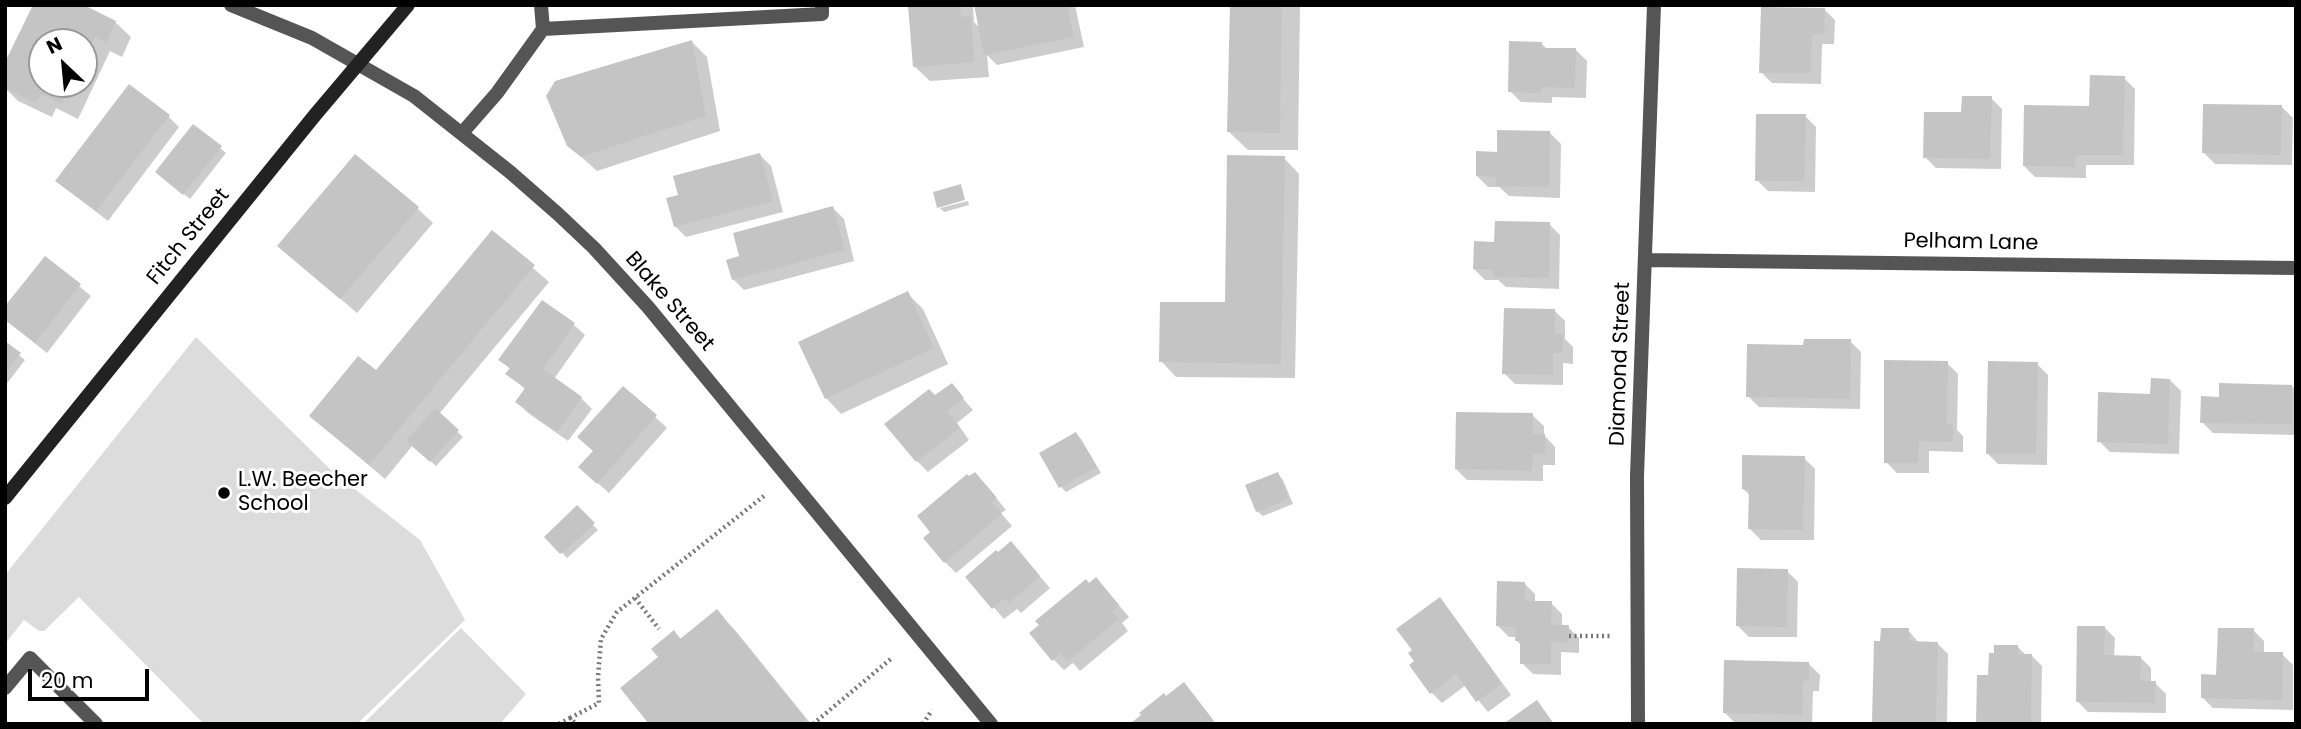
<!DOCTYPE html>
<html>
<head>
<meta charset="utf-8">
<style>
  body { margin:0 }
  #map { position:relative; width:2301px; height:729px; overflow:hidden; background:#fff; font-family:Poppins,sans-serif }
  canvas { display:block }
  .frame { position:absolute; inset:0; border:7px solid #000; pointer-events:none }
  .north { position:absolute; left:28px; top:28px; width:70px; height:70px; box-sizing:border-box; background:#fff; border:2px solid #999; border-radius:50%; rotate:334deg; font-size:19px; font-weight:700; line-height:28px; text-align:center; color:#000 }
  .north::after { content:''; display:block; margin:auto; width:24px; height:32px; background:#000; clip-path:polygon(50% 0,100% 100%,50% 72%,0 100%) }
  .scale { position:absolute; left:28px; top:669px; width:121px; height:32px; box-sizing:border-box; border:4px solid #000; border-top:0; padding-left:9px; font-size:21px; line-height:24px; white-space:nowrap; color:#000; -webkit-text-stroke:5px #fff; paint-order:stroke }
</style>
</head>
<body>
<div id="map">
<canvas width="2301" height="729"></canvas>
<div class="frame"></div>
<div class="north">N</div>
<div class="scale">20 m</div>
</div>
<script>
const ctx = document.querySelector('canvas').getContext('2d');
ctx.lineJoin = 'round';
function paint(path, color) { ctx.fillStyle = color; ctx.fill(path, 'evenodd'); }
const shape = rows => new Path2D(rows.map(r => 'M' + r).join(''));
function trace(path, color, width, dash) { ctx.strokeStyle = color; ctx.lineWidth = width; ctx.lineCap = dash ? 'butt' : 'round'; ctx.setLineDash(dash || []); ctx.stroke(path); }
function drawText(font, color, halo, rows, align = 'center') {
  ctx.font = font + ' Poppins,sans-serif'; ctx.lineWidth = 6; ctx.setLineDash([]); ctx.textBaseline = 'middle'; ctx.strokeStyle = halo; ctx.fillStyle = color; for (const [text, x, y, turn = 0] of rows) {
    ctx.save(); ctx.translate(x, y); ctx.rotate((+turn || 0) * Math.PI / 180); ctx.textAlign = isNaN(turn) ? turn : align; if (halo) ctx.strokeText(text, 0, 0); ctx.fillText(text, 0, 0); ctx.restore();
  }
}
paint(shape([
  [196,337,332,471,420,540,465,620,357,724,204,724,79,597,44,631,39,631,24,620,5,644,5,575],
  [461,628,526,694,500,724,363,724]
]), '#dcdcdc');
paint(shape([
  [35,5,115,22,131,37,122,57,110,51,78,119,56,108,52,117,18,101,5,88],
  [42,42,84,42,84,84,42,84],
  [910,5,973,5,974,22,980,28,976,5,1075,5,1084,47,997,65,987,55,989,77,930,81,914,66],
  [1231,5,1300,5,1298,150,1248,150,1229,132],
  [1824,9,1835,20,1834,44,1822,44,1821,84,1772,83,1761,72],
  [692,42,707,57,720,131,597,171,568,145],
  [1542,44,1548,50,1576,50,1587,61,1586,98,1552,97,1552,103,1521,102,1510,91],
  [2124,78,2135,89,2134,165,2086,165,2086,178,2035,177,2024,166],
  [1991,98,2002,109,2001,169,1936,168,1925,157,1963,114],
  [2282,107,2293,118,2292,165,2215,164,2204,153],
  [168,116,179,127,108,221,69,191,58,180],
  [1805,116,1816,127,1815,192,1768,191,1757,180],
  [1550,133,1561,144,1560,198,1509,196,1499,187,1488,187,1477,176,1498,154],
  [220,148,226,153,190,199,163,177],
  [760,155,771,166,783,212,686,237,675,226,680,196],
  [1284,158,1299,174,1295,378,1176,377,1161,361,1227,304],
  [968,201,969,205,944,212,940,208],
  [417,208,433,223,357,313,279,246],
  [833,208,844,219,854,261,744,290,733,279,741,258],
  [1549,224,1560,235,1559,289,1506,287,1498,280,1485,280,1474,269,1496,243],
  [492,232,549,282,439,414,463,437,436,466,413,445,385,479,311,416,376,372],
  [45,258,91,296,47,353,12,325],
  [907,293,923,309,948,364,841,414,826,398],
  [1554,310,1565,321,1565,339,1573,347,1573,364,1563,363,1563,385,1515,384,1504,373],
  [574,325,585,335,554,379,581,398,592,409,568,441,528,413,517,402,526,390,507,373,510,369,501,360],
  [1850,341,1861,352,1860,409,1759,407,1748,396,1805,347],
  [5,344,25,360,5,386],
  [1947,363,1958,374,1957,430,1963,436,1963,452,1929,451,1929,473,1897,473,1886,462],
  [2037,364,2048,375,2047,465,1998,464,1987,453],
  [2170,380,2181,391,2179,454,2110,452,2099,441],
  [2292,386,2296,390,2296,435,2213,433,2202,422],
  [624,388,667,428,609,493,592,478,594,452],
  [959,394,973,410,957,423,969,440,928,472,917,461,935,397],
  [1532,415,1544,426,1544,435,1555,447,1555,465,1543,465,1543,481,1467,480,1456,469],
  [1076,434,1081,439,1101,473,1066,492,1061,487],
  [1804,458,1815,469,1814,540,1761,540,1750,529,1751,496,1743,489],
  [1278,474,1283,480,1293,504,1263,516,1257,511],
  [986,485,1006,510,1001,513,1012,526,956,573,945,562,933,533],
  [577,508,598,530,567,558,547,537],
  [1011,543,1050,588,1021,613,1017,609,1004,619,967,577],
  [1787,571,1798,582,1797,637,1749,637,1738,626],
  [1524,583,1535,594,1535,603,1551,603,1562,614,1562,627,1568,627,1579,638,1579,653,1561,652,1561,675,1533,674,1522,663,1522,646,1517,641,1517,637,1509,637,1498,626],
  [1106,590,1129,617,1122,623,1128,631,1080,671,1073,663,1064,670,1053,659],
  [1439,600,1450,611,1511,695,1488,712,1466,685,1442,703,1431,692,1417,661],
  [717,612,735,630,811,724,651,724,660,658,674,632,682,640],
  [2104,627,2115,638,2114,657,2140,657,2151,668,2151,683,2155,683,2166,694,2166,713,2088,712,2077,701],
  [1908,630,1919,643,1937,643,1948,654,1947,724,1877,724,1874,721],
  [2253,630,2264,641,2264,653,2282,654,2293,665,2293,710,2213,708,2202,697],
  [2018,647,2026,655,2031,655,2042,666,2041,724,1978,724,1990,677],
  [1809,664,1820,675,1819,691,1813,691,1812,724,1735,723,1724,712]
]), '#0003');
paint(shape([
  [33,5,84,5,116,21,106,43,95,37,84,59,84,42,42,42,42,84,72,84,62,104,41,94,36,103,5,88,5,62],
  [908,5,960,5,961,17,971,16,974,62,913,67],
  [974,5,1067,5,1074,37,984,55],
  [1230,5,1282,5,1280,133,1227,132],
  [1761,7,1825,8,1824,34,1812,34,1811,73,1759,73],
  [692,40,706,116,581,157,567,146,546,96,555,81],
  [1509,41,1542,42,1542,48,1576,48,1575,88,1541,87,1541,93,1508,92],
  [2090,75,2125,76,2123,155,2076,155,2075,167,2023,166,2024,105,2089,106],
  [129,84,170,115,96,211,55,181],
  [1962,96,1992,96,1990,159,1923,158,1924,112,1961,112],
  [2203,104,2282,105,2281,155,2202,153],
  [1756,114,1806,114,1804,181,1755,181],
  [193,124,222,146,183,195,155,172],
  [1497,130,1550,131,1549,187,1496,186,1496,177,1476,176,1476,151,1497,152],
  [760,153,773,201,674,227,666,198,678,195,673,176],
  [355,154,419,207,340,299,277,246],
  [1227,155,1285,156,1281,364,1159,362,1160,302,1225,302],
  [961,184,965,200,937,208,933,192],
  [833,206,845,250,732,280,726,260,739,256,733,233],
  [1495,221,1550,222,1549,278,1493,277,1493,270,1473,269,1474,241,1494,242],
  [492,230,535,265,369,465,309,416,358,356,376,370],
  [45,256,81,284,35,343,5,320,5,306],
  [908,291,934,348,825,399,798,342],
  [542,300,575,323,543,369,582,397,557,432,515,402,525,388,505,374,510,368,498,360],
  [1504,308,1555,309,1555,334,1563,334,1563,353,1553,353,1553,375,1502,374],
  [1804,339,1851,339,1850,399,1746,397,1747,344,1803,345],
  [5,341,21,353,5,374],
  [1884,360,1948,361,1947,424,1953,424,1953,442,1919,441,1918,463,1884,463],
  [1988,361,2038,362,2036,454,1986,454],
  [2151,378,2170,379,2168,444,2097,442,2098,392,2150,394],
  [952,383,964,398,947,411,960,428,916,462,884,424,929,389,935,395],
  [2219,383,2292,385,2292,424,2200,423,2201,396,2219,397],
  [623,386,657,415,597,484,578,467,593,451,577,437],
  [435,408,459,430,430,462,406,441],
  [1456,412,1533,413,1533,434,1545,434,1545,454,1533,454,1532,471,1455,469],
  [1076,432,1097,467,1059,488,1039,453],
  [1742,455,1805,456,1803,530,1748,529,1749,490,1742,489],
  [975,472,997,498,992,502,1002,514,944,563,923,538,930,532,917,516,967,474,969,476],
  [1278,472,1289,499,1256,512,1245,485],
  [577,505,595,523,564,552,560,554,544,537],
  [1011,541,1040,576,1009,603,1005,598,992,609,965,577,996,550,998,552],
  [1737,568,1788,569,1787,627,1736,626],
  [1096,577,1119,605,1112,611,1119,619,1068,661,1061,653,1052,661,1029,633,1039,625,1035,621,1086,579,1089,583],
  [1497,581,1525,582,1525,601,1552,601,1551,625,1569,625,1568,643,1551,642,1551,664,1520,664,1520,641,1515,641,1516,627,1496,626],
  [1440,597,1502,684,1476,702,1456,674,1430,694,1409,665,1414,661,1408,653,1412,650,1396,629],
  [717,609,806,720,802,724,649,724,620,688,658,657,651,649,674,630,680,639],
  [2077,626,2105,626,2104,655,2141,656,2140,681,2156,681,2155,703,2076,702],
  [1881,628,1909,628,1909,641,1938,642,1936,723,1872,722,1874,641,1880,641],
  [2218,628,2254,628,2253,652,2283,652,2282,700,2201,698,2201,674,2216,675],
  [1994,645,2018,645,2018,654,2032,654,2031,724,1976,724,1977,675,1988,675,1989,653,1994,653],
  [1724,660,1809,662,1809,681,1803,681,1802,715,1723,713],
  [1184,682,1214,721,1210,724,1130,724,1141,715,1139,713,1164,693,1166,696],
  [1537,700,1554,724,1503,724]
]), '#c4c4c4');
trace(shape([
  [635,598,659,629],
  [1569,636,1613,636],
  [570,718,599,703,598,677,601,639,617,612,764,496],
  [559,724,570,718,576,724],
  [813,724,892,658],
  [923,724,932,710]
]), '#777', 4.5, [2, 3.5]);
trace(shape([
  [541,5,543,29,822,14,822,5],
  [462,133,497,93,543,29],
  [5,688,30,658,96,724]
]), '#555', 14);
trace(shape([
  [1645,260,2296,268],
  [1638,724,1637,476,1654,5]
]), '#555', 14);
trace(shape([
  [231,5,312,38,414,96,510,172,558,214,594,248,648,307,991,724]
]), '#555', 14);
trace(shape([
  [5,498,315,115,408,5]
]), '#222', 14);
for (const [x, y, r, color] of [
  [224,493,7,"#000"]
]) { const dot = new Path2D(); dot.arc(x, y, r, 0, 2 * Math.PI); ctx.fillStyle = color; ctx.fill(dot); trace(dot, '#fff', 2.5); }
drawText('21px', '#000', '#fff', [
  ["Fitch Street",189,237,-51],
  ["Pelham Lane",1971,243,1],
  ["Blake Street",669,302,49],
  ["Diamond Street",1621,364,-88]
]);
drawText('21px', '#000', '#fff', [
  ["L.W. Beecher",238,481],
  ["School",238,505]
], 'left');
</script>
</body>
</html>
